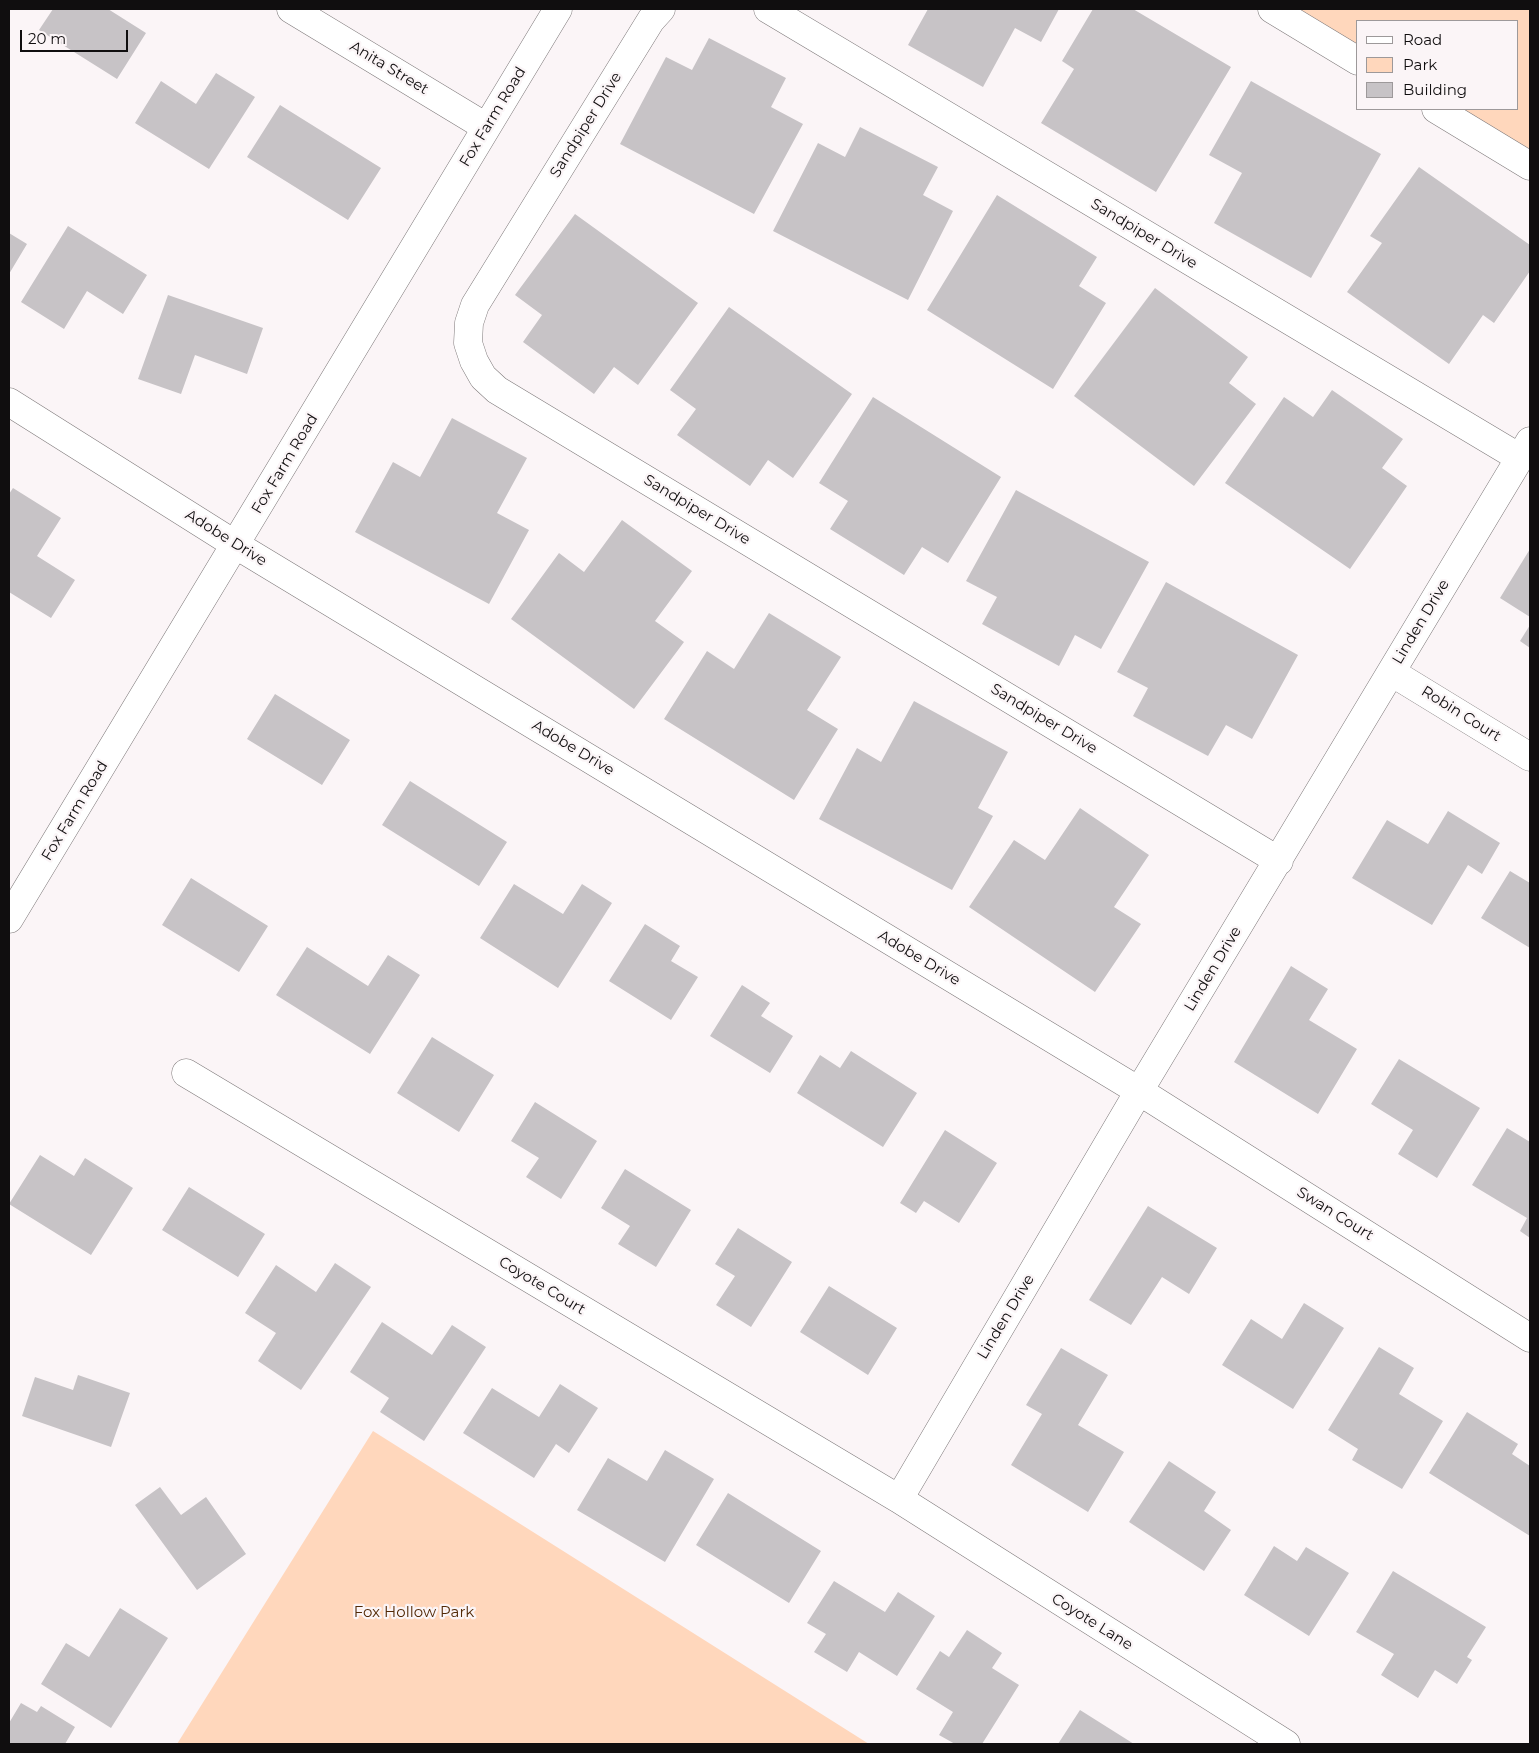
<!DOCTYPE html>
<html>
<head>
<meta charset="utf-8">
<style>
  body { margin:0 }
  #map { position:relative; width:1539px; height:1753px; overflow:hidden; background:#fbf5f7; font-family:Montserrat,sans-serif }
  canvas { display:block }
  .frame { position:absolute; inset:0; border:10px solid #100e0f; pointer-events:none }
  .legend { position:absolute; left:1356px; top:20px; width:162px; height:90px; box-sizing:border-box; background:#fbf5f7; border:1px solid #9d999a; margin:0; padding:6px 9px; list-style:none; font-size:15px; color:#100e0f }
  .legend li { display:flex; align-items:center; gap:10px; height:25px }
  .legend b { width:25px; border:1px solid #9d999a }
  .scale { position:absolute; left:20px; top:30px; width:108px; height:22px; box-sizing:border-box; border:2px solid #100e0f; border-top:0; padding-left:6px; font-size:15px; line-height:18px; white-space:nowrap; color:#100e0f; -webkit-text-stroke:4px #fbf5f7; paint-order:stroke }
</style>
</head>
<body>
<div id="map">
<canvas width="1539" height="1753"></canvas>
<div class="frame"></div>
<ul class="legend">
<li><b style="height:6px;background:#fff"></b>Road</li>
<li><b style="height:14px;background:#ffd7bc"></b>Park</li>
<li><b style="height:14px;background:#c7c3c6"></b>Building</li>
</ul>
<div class="scale">20 m</div>
</div>
<script>
const ctx = document.querySelector('canvas').getContext('2d');
ctx.lineJoin = 'round';
function paint(path, color) { ctx.fillStyle = color; ctx.fill(path, 'evenodd'); }
const shape = rows => new Path2D(rows.map(r => 'M' + r).join(''));
function trace(path, color, width, dash) { ctx.strokeStyle = color; ctx.lineWidth = width; ctx.lineCap = dash ? 'butt' : 'round'; ctx.setLineDash(dash || []); ctx.stroke(path); }
function drawText(font, color, halo, rows, align = 'center') {
  ctx.font = font + ' Montserrat,sans-serif'; ctx.lineWidth = 4.5; ctx.setLineDash([]); ctx.textBaseline = 'middle'; ctx.strokeStyle = halo; ctx.fillStyle = color; for (const [text, x, y, turn = 0] of rows) {
    ctx.save(); ctx.translate(x, y); ctx.rotate((+turn || 0) * Math.PI / 180); ctx.textAlign = isNaN(turn) ? turn : align; if (halo) ctx.strokeText(text, 0, 0); ctx.fillText(text, 0, 0); ctx.restore();
  }
}
paint(shape([
  [1272,9,1530,9,1530,166,1436,109,1518,109,1518,21,1358,21,1358,61],
  [373,1431,869,1744,177,1744]
]), '#ffd7bc');
paint(shape([
  [53,9,108,9,146,33,117,79,39,30],
  [928,9,1059,9,1041,42,1015,28,983,87,908,45],
  [1093,9,1133,9,1231,67,1156,192,1041,123,1074,69,1062,61],
  [709,38,786,78,771,107,803,124,754,214,620,144,666,57,692,70],
  [216,73,255,97,209,169,135,123,161,81,196,104],
  [1251,81,1381,154,1311,278,1214,223,1242,173,1209,155],
  [280,105,381,168,348,220,247,157],
  [860,127,938,167,923,195,953,211,908,300,773,231,818,143,845,157],
  [1419,167,1530,245,1530,271,1494,323,1483,315,1449,364,1347,292,1382,243,1370,236],
  [997,195,1097,257,1079,286,1106,303,1053,389,927,310],
  [575,214,698,303,638,385,614,367,594,394,523,342,542,315,515,295],
  [68,226,147,275,123,314,87,291,64,329,21,302],
  [9,233,27,244,9,274],
  [1155,288,1248,357,1229,383,1256,404,1194,486,1074,396],
  [168,295,263,328,247,374,195,355,181,394,138,379],
  [729,307,852,394,793,478,768,460,750,486,677,435,696,409,670,390],
  [1332,390,1403,439,1382,468,1407,486,1350,569,1225,483,1284,397,1313,417],
  [873,397,1001,477,948,563,922,547,904,575,830,529,848,501,819,483],
  [452,418,527,458,497,513,529,530,489,604,355,532,393,462,420,477],
  [13,488,61,518,37,556,75,580,51,618,9,592,9,494],
  [1016,490,1149,562,1101,649,1075,635,1059,666,982,624,997,597,966,581],
  [622,520,692,571,655,621,684,642,634,709,511,619,559,553,584,572],
  [1530,549,1530,617,1500,598],
  [1166,582,1298,655,1252,739,1226,725,1208,756,1133,716,1148,688,1117,672],
  [769,613,841,657,807,710,838,729,794,800,664,719,707,651,734,669],
  [1530,625,1530,648,1520,641],
  [275,694,350,740,322,785,247,739],
  [914,701,1008,752,978,808,993,816,952,890,819,819,857,748,881,762],
  [410,781,507,842,479,886,382,825],
  [1080,808,1149,855,1114,907,1141,924,1095,992,969,907,1014,840,1045,860],
  [1448,811,1500,843,1482,874,1468,865,1432,925,1352,878,1387,820,1428,844],
  [1510,871,1530,883,1530,948,1481,918],
  [191,878,268,926,239,972,162,925],
  [514,884,563,914,582,884,612,903,558,988,480,938],
  [645,924,680,946,671,961,698,977,671,1020,609,981],
  [307,947,368,986,388,955,420,975,370,1054,276,995],
  [1291,966,1328,989,1309,1020,1357,1049,1318,1114,1234,1062],
  [742,985,770,1003,761,1016,793,1036,770,1073,710,1036],
  [432,1037,494,1075,459,1132,397,1093],
  [851,1051,917,1093,883,1147,797,1093,820,1055,840,1068],
  [1399,1059,1480,1108,1437,1178,1398,1154,1413,1130,1371,1104],
  [535,1102,597,1141,561,1199,526,1177,539,1158,511,1141],
  [1507,1128,1530,1142,1530,1238,1520,1231,1527,1218,1472,1185],
  [945,1130,997,1163,959,1223,924,1201,916,1213,900,1203],
  [40,1155,74,1176,85,1158,133,1188,91,1255,9,1204],
  [625,1169,691,1210,656,1267,618,1244,630,1226,601,1208],
  [189,1187,265,1234,238,1277,162,1230],
  [1148,1206,1217,1248,1189,1294,1162,1277,1131,1325,1089,1300],
  [738,1228,792,1262,751,1327,716,1305,735,1276,715,1264],
  [335,1263,371,1287,301,1390,258,1361,276,1333,245,1313,276,1265,316,1292],
  [829,1286,897,1328,868,1375,800,1332],
  [1304,1303,1344,1328,1293,1409,1222,1365,1251,1319,1282,1339],
  [382,1322,432,1355,452,1325,486,1347,424,1441,380,1412,389,1398,350,1372],
  [1379,1347,1414,1368,1399,1394,1443,1421,1402,1489,1352,1460,1358,1449,1328,1430],
  [1061,1348,1108,1375,1078,1425,1124,1452,1088,1512,1011,1465,1042,1414,1026,1405],
  [78,1375,130,1393,111,1447,22,1416,35,1377,73,1390],
  [560,1384,598,1408,569,1453,556,1444,534,1478,463,1433,492,1388,539,1417],
  [1467,1412,1518,1444,1512,1454,1530,1466,1530,1536,1429,1473],
  [665,1450,714,1479,665,1562,577,1510,608,1458,647,1481],
  [1169,1461,1216,1492,1204,1511,1231,1530,1204,1571,1129,1522],
  [160,1487,181,1515,206,1497,246,1554,197,1590,135,1505],
  [728,1493,821,1551,789,1603,696,1545],
  [1274,1546,1297,1561,1306,1547,1349,1573,1309,1636,1244,1595],
  [1393,1571,1486,1627,1467,1657,1472,1660,1457,1684,1435,1670,1418,1698,1381,1675,1394,1654,1356,1632],
  [834,1581,885,1612,898,1592,935,1616,897,1676,859,1652,847,1672,814,1652,826,1634,807,1623],
  [120,1608,168,1638,111,1728,41,1684,66,1643,89,1657],
  [967,1630,1002,1653,992,1668,1019,1685,982,1744,955,1744,939,1735,953,1712,916,1689,940,1651,949,1657],
  [21,1703,37,1712,41,1706,75,1727,65,1744,9,1744,9,1723],
  [1080,1710,1134,1744,1058,1744]
]), '#c7c3c6');
const street = shape([
  [291,9,486,127],
  [661,9,651,20,475,305,469,323,468,343,474,361,483,377,497,390,1279,861],
  [768,9,1520,458],
  [1272,9,1358,61],
  [1436,109,1530,166],
  [9,402,236,545,1139,1091,1530,1338],
  [1391,672,1530,757],
  [186,1073,899,1499,1286,1744],
  [899,1499,1139,1091,1530,441]
]);
const secondary = shape([
  [9,919,558,9]
]);
trace(street, '#7d7879', 29);
trace(secondary, '#7d7879', 29);
trace(street, '#fff', 28);
trace(secondary, '#fff', 28);
drawText('15px', '#100e0f', '#fbf5f7', [
  ["Anita Street",389,68,31],
  ["Fox Farm Road",493,117,-59],
  ["Sandpiper Drive",586,125,-58],
  ["Sandpiper Drive",1144,234,31],
  ["Fox Farm Road",285,464,-59],
  ["Sandpiper Drive",697,510,31],
  ["Adobe Drive",226,538,32],
  ["Linden Drive",1421,622,-59],
  ["Robin Court",1461,714,32],
  ["Sandpiper Drive",1044,719,31],
  ["Adobe Drive",573,748,31],
  ["Fox Farm Road",75,811,-59],
  ["Adobe Drive",919,958,31],
  ["Linden Drive",1213,969,-59],
  ["Swan Court",1335,1214,32],
  ["Coyote Court",542,1286,31],
  ["Linden Drive",1006,1317,-59],
  ["Coyote Lane",1092,1622,32]
]);
drawText('15px', '#522906', '#fbf5f7', [
  ["Fox Hollow Park",414,1613]
]);
</script>
</body>
</html>
